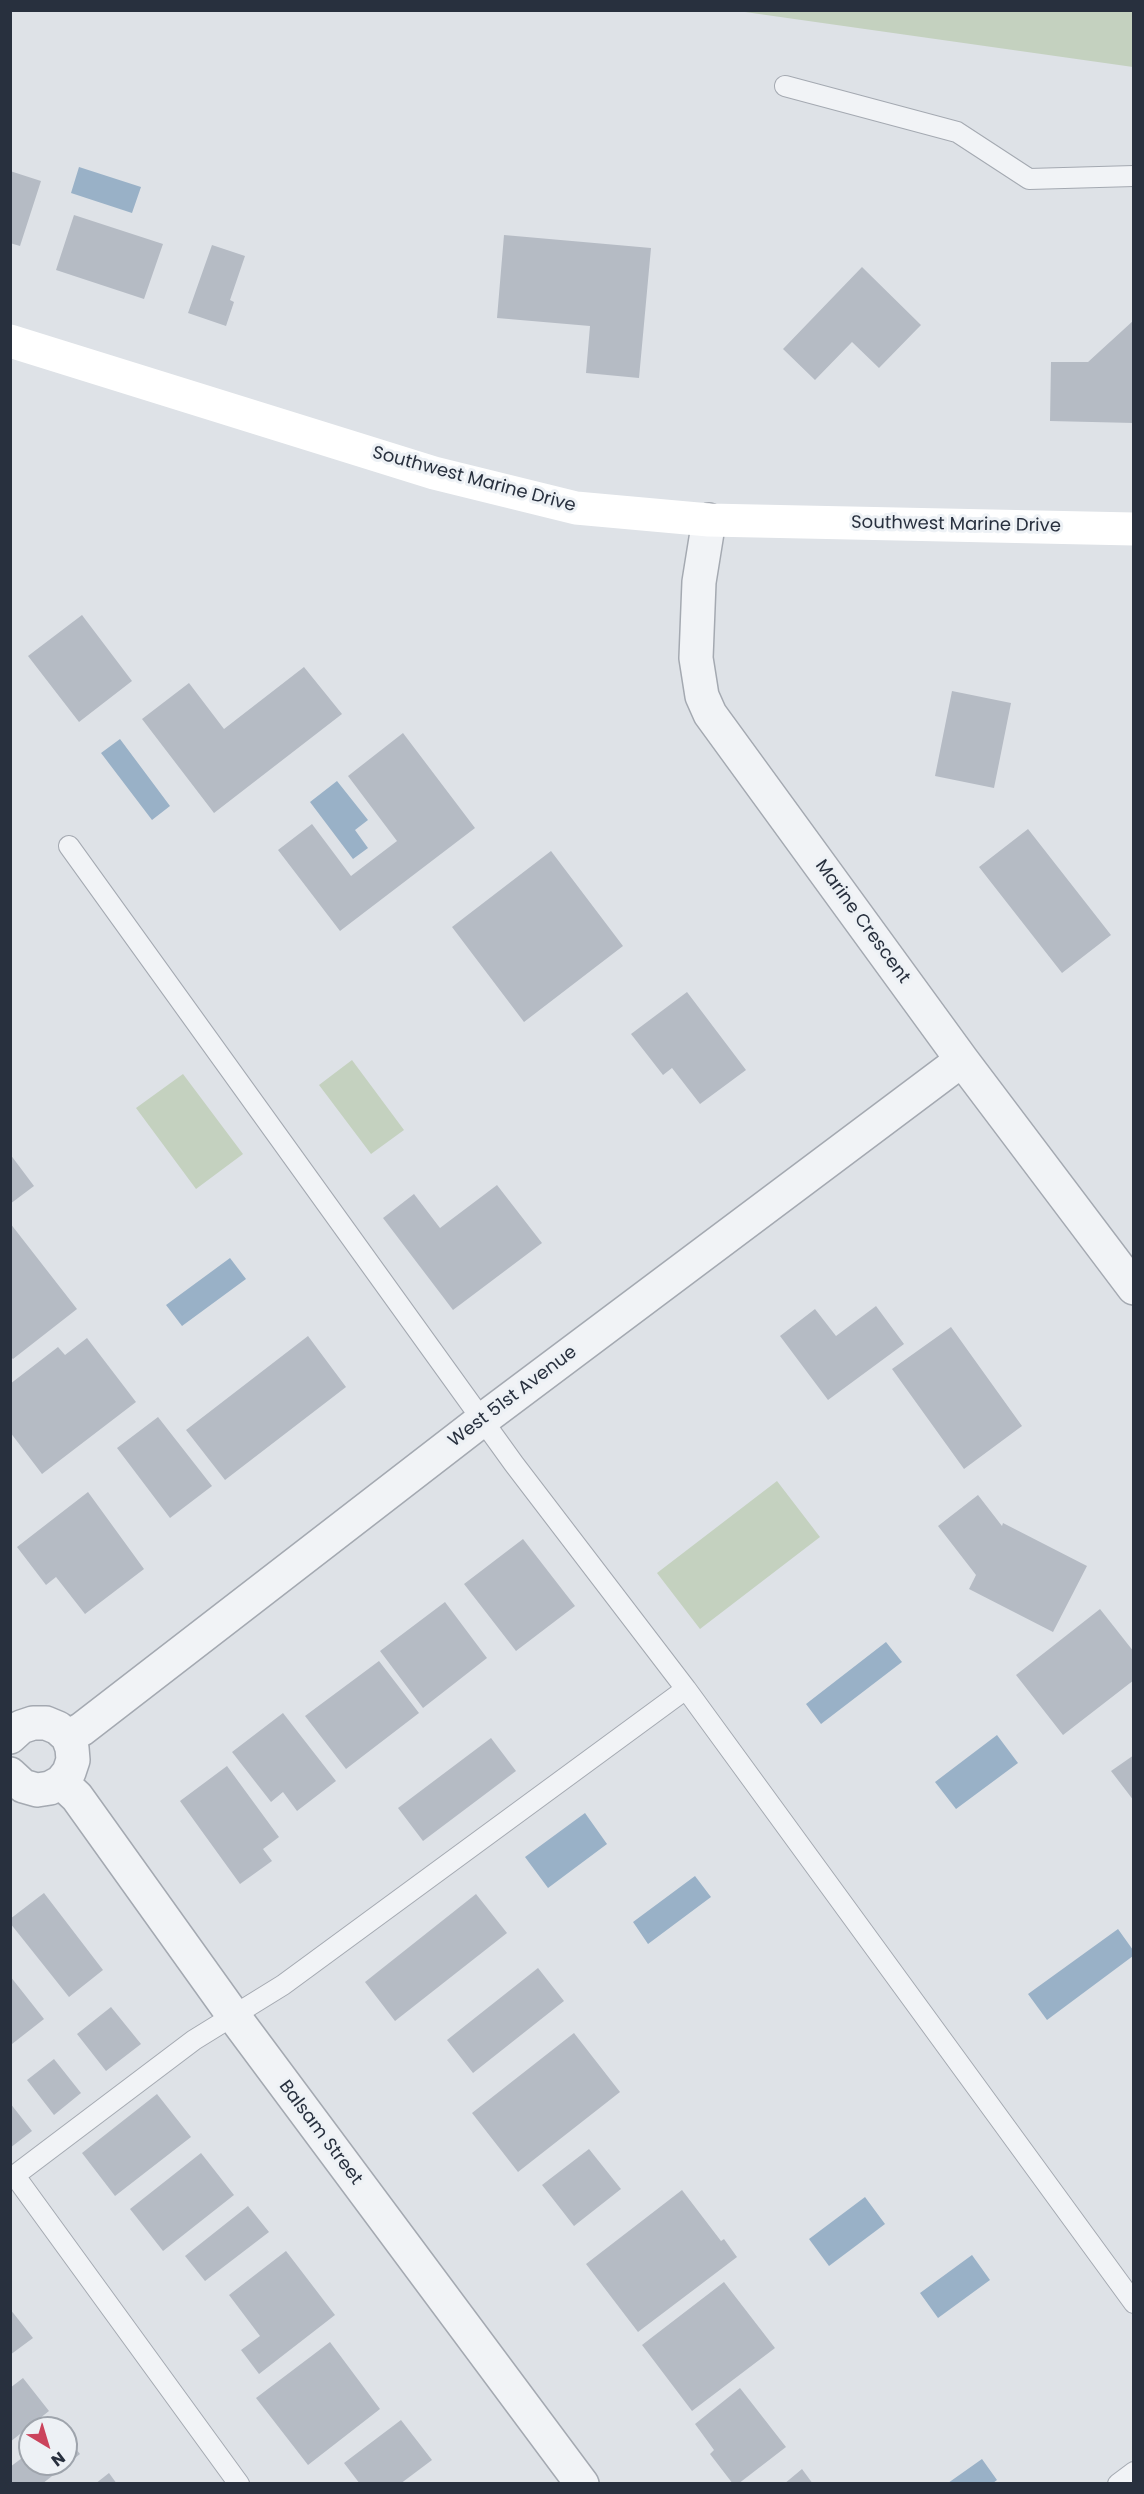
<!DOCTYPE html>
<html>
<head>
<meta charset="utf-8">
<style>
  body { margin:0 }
  #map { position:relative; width:1144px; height:2494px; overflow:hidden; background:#dee2e7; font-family:Poppins,sans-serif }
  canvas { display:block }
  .frame { position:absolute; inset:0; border:12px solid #28303e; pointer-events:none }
  .north { position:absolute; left:18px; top:2416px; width:60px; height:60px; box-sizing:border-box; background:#edf1f5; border:2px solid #9ea4ac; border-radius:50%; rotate:142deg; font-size:16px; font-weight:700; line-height:24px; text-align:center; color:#28303e }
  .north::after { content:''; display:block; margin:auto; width:21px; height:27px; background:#cb445c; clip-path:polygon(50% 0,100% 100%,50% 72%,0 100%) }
</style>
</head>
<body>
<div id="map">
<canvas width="1144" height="2494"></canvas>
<div class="frame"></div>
<div class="north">N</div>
</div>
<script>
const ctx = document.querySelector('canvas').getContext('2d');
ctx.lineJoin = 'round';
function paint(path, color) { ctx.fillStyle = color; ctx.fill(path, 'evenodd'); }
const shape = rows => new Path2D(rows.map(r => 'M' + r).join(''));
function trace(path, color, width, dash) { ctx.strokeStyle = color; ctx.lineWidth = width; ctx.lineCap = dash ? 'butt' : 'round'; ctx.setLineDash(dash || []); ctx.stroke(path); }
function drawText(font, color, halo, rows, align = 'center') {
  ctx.font = font + ' Poppins,sans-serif'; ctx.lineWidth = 6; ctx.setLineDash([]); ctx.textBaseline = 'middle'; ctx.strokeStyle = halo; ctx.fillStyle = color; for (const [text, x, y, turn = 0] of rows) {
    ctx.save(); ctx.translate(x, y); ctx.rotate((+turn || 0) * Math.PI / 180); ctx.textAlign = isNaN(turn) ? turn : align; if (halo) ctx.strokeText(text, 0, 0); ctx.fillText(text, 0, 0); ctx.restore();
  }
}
paint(shape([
  [698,11,1133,11,1133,67,745,12],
  [352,1060,404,1130,371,1154,319,1085],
  [183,1074,243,1154,196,1189,136,1108],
  [777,1481,820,1537,700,1629,657,1573]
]), '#c4d1bf');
paint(shape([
  [79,167,141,187,132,213,71,193],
  [120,739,170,806,152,820,101,753],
  [337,781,368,820,355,830,368,848,353,859,310,802],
  [230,1258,246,1279,182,1326,166,1305],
  [886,1642,902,1662,821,1724,806,1704],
  [997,1735,1018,1763,956,1809,935,1782],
  [585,1813,607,1844,548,1888,525,1857],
  [695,1876,711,1897,648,1944,633,1922],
  [1118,1929,1133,1950,1133,1956,1047,2020,1028,1994],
  [865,2197,885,2224,829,2266,809,2239],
  [972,2255,990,2280,938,2318,920,2293],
  [982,2459,997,2480,993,2483,948,2483]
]), '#99b1c7');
paint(shape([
  [10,171,41,181,20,246,10,243],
  [74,215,163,244,144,299,56,270],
  [504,235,651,248,639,378,586,373,590,326,497,318],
  [212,245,245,256,230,300,234,302,226,326,188,313],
  [862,267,921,325,879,368,852,342,815,380,783,349],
  [1134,320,1134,423,1050,421,1051,362,1088,362],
  [82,615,132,681,79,722,28,656],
  [304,667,342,714,214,813,142,719,189,683,224,729],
  [952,691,1011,703,994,788,935,776],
  [403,733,475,828,340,931,278,850,312,824,351,876,397,841,348,776],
  [1028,829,1111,935,1062,973,979,867],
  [551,851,623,946,524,1022,452,927],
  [687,992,746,1070,700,1104,672,1068,663,1075,631,1034],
  [10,1154,34,1186,10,1204],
  [497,1185,542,1243,453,1310,383,1218,414,1194,440,1228],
  [10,1223,77,1309,13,1359,10,1356],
  [876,1306,904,1344,828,1400,780,1336,815,1309,836,1336],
  [951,1327,1022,1426,964,1469,892,1369],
  [308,1336,346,1387,225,1480,186,1430],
  [87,1338,136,1402,42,1474,10,1432,10,1384,58,1347,65,1355],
  [158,1417,212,1486,170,1518,117,1448],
  [88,1492,144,1569,85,1614,56,1577,46,1585,17,1547],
  [978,1495,1002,1526,1003,1523,1087,1566,1053,1632,969,1589,976,1575,938,1526],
  [523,1539,575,1606,516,1651,464,1584],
  [445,1602,487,1658,423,1708,380,1651],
  [1100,1609,1134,1652,1134,1680,1063,1735,1016,1675],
  [379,1661,419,1713,346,1769,305,1716],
  [283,1713,336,1781,297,1811,283,1792,271,1802,232,1752],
  [491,1738,516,1771,423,1841,398,1808],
  [1134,1755,1134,1801,1111,1771],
  [227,1766,279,1837,263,1849,272,1861,240,1884,180,1801],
  [44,1893,103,1970,69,1997,10,1923,10,1919],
  [476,1894,507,1933,395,2021,365,1982],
  [538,1968,564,2001,473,2073,447,2040],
  [10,1976,44,2019,12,2044,10,2042],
  [111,2007,141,2044,106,2071,77,2034],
  [574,2033,620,2092,518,2172,472,2113],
  [54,2059,81,2093,54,2115,27,2080],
  [157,2094,191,2137,115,2196,82,2153],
  [10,2103,32,2131,10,2148],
  [589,2149,621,2189,574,2226,542,2185],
  [201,2153,234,2195,163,2251,130,2209],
  [682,2190,721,2241,724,2239,737,2257,638,2332,586,2264],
  [248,2206,269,2232,205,2281,185,2256],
  [286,2251,335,2315,259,2374,241,2350,260,2336,229,2295],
  [724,2282,775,2348,692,2411,642,2345],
  [10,2309,33,2338,10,2355],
  [330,2342,380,2409,308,2465,256,2398],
  [23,2378,49,2411,10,2442,10,2388],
  [740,2388,786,2447,738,2484,733,2484,710,2454,714,2450,695,2424],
  [401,2420,432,2460,400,2484,360,2484,344,2463],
  [66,2437,80,2454,42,2484,10,2484,10,2467,30,2452,30,2464,66,2464],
  [802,2469,813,2484,784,2484],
  [109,2473,117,2484,95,2484]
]), '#b5bbc4');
const lane = shape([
  [785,86,957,132,1029,179,1134,176],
  [69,846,514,1464,686,1689,1134,2303],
  [15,2176,239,2484],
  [10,2179,194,2040,283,1985,686,1689],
  [1118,2484,1134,2472]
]);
const street = shape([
  [709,520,699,582,696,658,702,696,710,714,962,1060,1134,1288],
  [10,1737,21,1727,33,1723,46,1723,58,1728,68,1737,72,1748,73,1760,69,1772,61,1782,50,1788,37,1790,23,1786,10,1774],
  [68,1737,82,1729,482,1420,962,1060],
  [61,1782,77,1797,233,2015,582,2484]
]);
trace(lane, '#a4a9b1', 22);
trace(street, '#a4a9b1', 36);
trace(lane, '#f1f3f6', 20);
trace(street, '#f1f3f6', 33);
trace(shape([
  [10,341,434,473,576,508,709,520,1134,529]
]), '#fff', 33);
drawText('18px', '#28303e', '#edf1f5', [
  ["Southwest Marine Drive",474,480,15],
  ["Southwest Marine Drive",956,525,1],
  ["Marine Crescent",862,922,54],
  ["West 51st Avenue",513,1397,-37],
  ["Balsam Street",320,2133,53]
]);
</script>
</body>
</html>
